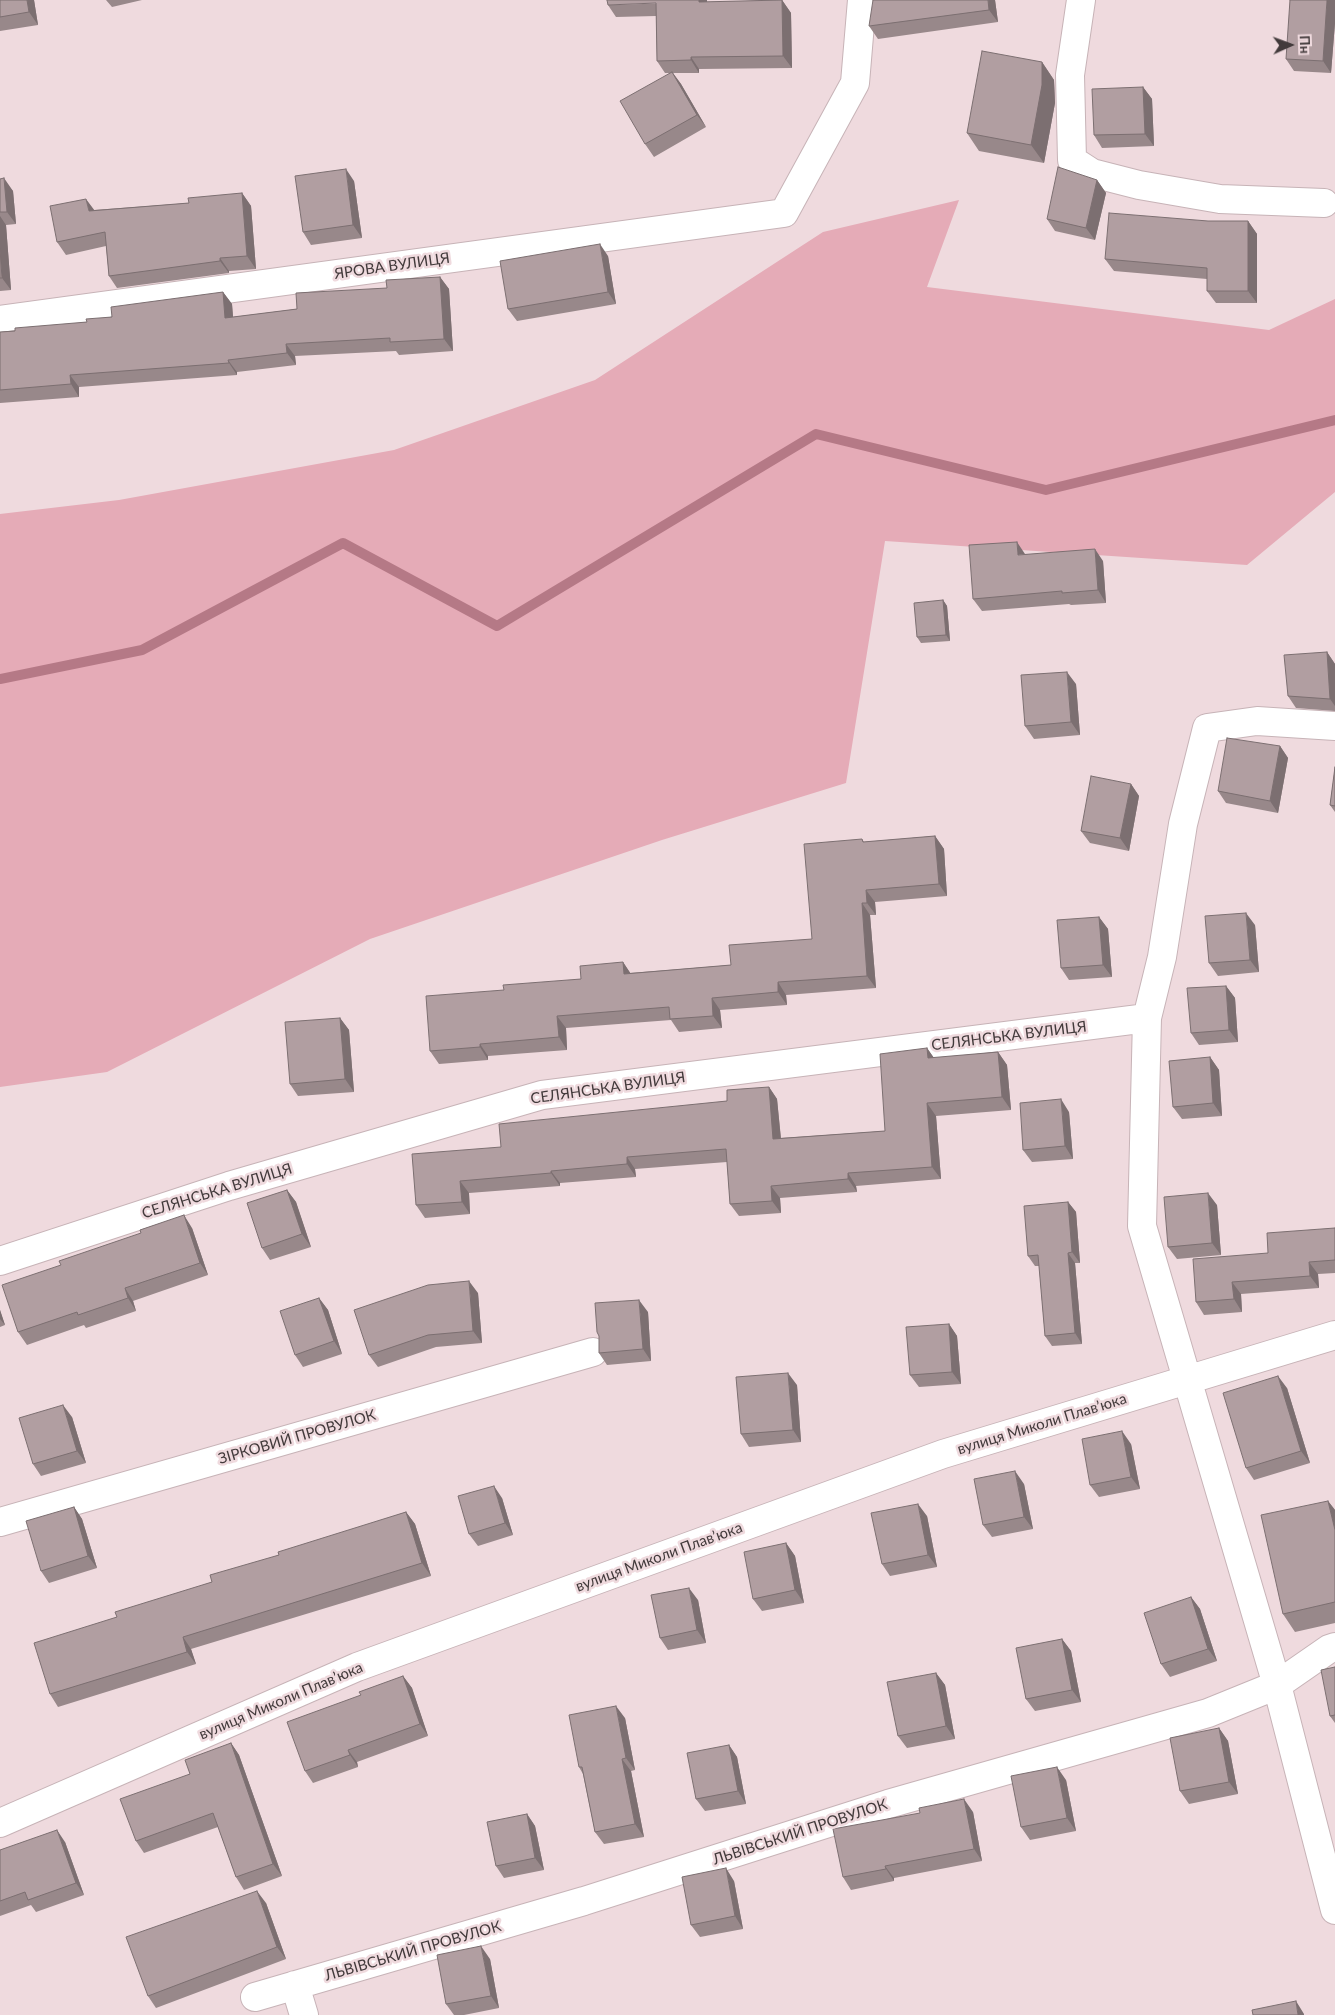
<!DOCTYPE html>
<html>
<head>
<meta charset="utf-8">
<style>
  body { margin:0 }
  #map { position:relative; width:1335px; height:2015px; overflow:hidden; background:#efdade; font-family:Lato,sans-serif }
  canvas { display:block }
  .north { position:absolute; left:1265px; top:20px; width:50px; height:50px; -webkit-text-stroke:4px #efdade; paint-order:stroke; rotate:88deg; font-size:14px; font-weight:700; line-height:20px; text-align:center; color:#423a3b }
  .north::after { content:''; display:block; margin:auto; width:18px; height:22px; background:#423a3b; clip-path:polygon(50% 0,100% 100%,50% 72%,0 100%) }
</style>
</head>
<body>
<div id="map">
<canvas width="1335" height="2015"></canvas>
<div class="north">Пн</div>
</div>
<script>
const ctx = document.querySelector('canvas').getContext('2d');
ctx.lineJoin = 'round';
function paint(path, color) { ctx.fillStyle = color; ctx.fill(path, 'evenodd'); }
const shape = rows => new Path2D(rows.map(r => 'M' + r).join(''));
function trace(path, color, width, dash) { ctx.strokeStyle = color; ctx.lineWidth = width; ctx.lineCap = dash ? 'butt' : 'round'; ctx.setLineDash(dash || []); ctx.stroke(path); }
function drawText(font, color, halo, rows, align = 'center') {
  ctx.font = font + ' Lato,sans-serif'; ctx.lineWidth = 5; ctx.setLineDash([]); ctx.textBaseline = 'middle'; ctx.strokeStyle = halo; ctx.fillStyle = color; for (const [text, x, y, turn = 0] of rows) {
    ctx.save(); ctx.translate(x, y); ctx.rotate((+turn || 0) * Math.PI / 180); ctx.textAlign = isNaN(turn) ? turn : align; if (halo) ctx.strokeText(text, 0, 0); ctx.fillText(text, 0, 0); ctx.restore();
  }
}
paint(shape([
  [959,200,927,287,1269,330,1335,299,1335,492,1247,565,885,541,846,783,662,840,370,939,107,1072,0,1087,0,514,119,500,394,450,595,380,823,232]
]), '#e5abb7');
trace(shape([
  [0,679,142,650,343,543,497,626,816,434,1046,490,1335,420]
]), '#b57986', 10);
const minor = shape([
  [1081,0,1070,75,1072,160,1092,173,1139,185,1220,199,1324,203],
  [0,320,784,213,855,83,862,0],
  [1335,726,1257,721,1207,728,1183,824,1162,957,1147,1018,1142,1226,1277,1685,1335,1910],
  [0,1261,229,1186,542,1095,1147,1018],
  [0,1522,593,1352],
  [0,1823,357,1667,943,1454,1335,1335],
  [295,1985,304,2015],
  [255,1997,584,1901,888,1804,1208,1713,1277,1685,1329,1649,1335,1647]
]);
trace(minor, '#c7b3b7', 30);
trace(minor, '#fff', 28);
paint(shape([
  [0,0,34,0,38,25,0,31],
  [106,0,142,0,112,7],
  [782,0,791,13,792,68,699,69,699,73,673,73,681,84,706,127,654,157,645,144,669,73,665,73,657,61,656,16,616,17,608,5],
  [995,0,998,22,878,39,869,26],
  [1335,0,1335,23,1331,73,1294,71,1286,59],
  [1042,62,1054,80,1055,103,1044,163,979,151,967,133],
  [1143,87,1152,99,1154,146,1102,148,1094,135],
  [0,179,13,191,16,224,6,225,11,290,0,291],
  [1097,180,1106,193,1095,240,1055,231,1047,219],
  [354,181,362,238,311,245,303,232],
  [242,193,251,206,256,269,229,271,229,273,117,288,109,276,106,246,66,255,57,242,94,210,189,203],
  [1208,221,1248,221,1257,234,1257,303,1216,303,1207,291,1207,279,1114,271,1105,259],
  [608,256,616,304,517,321,508,309],
  [440,277,449,289,453,351,399,355,396,351,295,356,296,365,237,372,237,375,79,387,79,397,0,403,0,332,87,322,223,292,232,304,233,317,297,309],
  [1025,554,1103,561,1106,603,1071,605,1069,604,982,611,973,599],
  [943,600,947,606,950,641,921,643,917,637],
  [1327,652,1335,664,1335,711,1296,708,1288,696],
  [1076,684,1080,735,1034,739,1025,726],
  [1280,746,1288,758,1278,813,1226,803,1218,791],
  [1335,767,1335,812,1330,805],
  [1131,784,1139,796,1129,851,1090,843,1081,831],
  [935,836,944,849,947,896,875,902,876,915,870,915,876,988,786,995,787,1005,720,1010,722,1028,679,1032,671,1020,566,1028,567,1050,488,1056,488,1060,439,1064,430,1051,504,990,581,979,623,962,630,973,731,965,812,939,862,839,864,842],
  [1099,917,1108,929,1112,977,1069,980,1061,968],
  [1255,925,1259,972,1218,976,1209,963],
  [1226,986,1235,998,1238,1042,1199,1045,1191,1033],
  [340,1018,349,1030,354,1092,298,1096,290,1084],
  [927,1048,934,1058,998,1052,1007,1065,1011,1110,936,1116,941,1179,856,1186,857,1192,780,1198,781,1213,739,1216,730,1204,727,1162,635,1169,636,1177,560,1183,560,1186,469,1193,470,1214,425,1218,416,1205,501,1147,727,1101,769,1087,777,1099,781,1138,885,1131],
  [1210,1057,1219,1070,1222,1116,1182,1119,1173,1107],
  [1069,1112,1073,1159,1032,1162,1023,1150],
  [287,1190,296,1202,311,1247,270,1260,262,1248],
  [1068,1202,1076,1212,1080,1263,1075,1263,1082,1344,1052,1346,1045,1336,1039,1266,1035,1266,1028,1256],
  [1217,1205,1221,1255,1177,1259,1168,1247],
  [192,1228,208,1275,133,1301,136,1311,86,1328,84,1325,27,1345,18,1332],
  [1335,1228,1335,1273,1318,1274,1319,1288,1241,1294,1242,1312,1204,1315,1196,1302,1268,1253],
  [478,1293,482,1343,436,1347,378,1367,369,1355],
  [319,1298,328,1310,342,1354,303,1367,295,1355],
  [0,1310,5,1325,0,1327],
  [648,1312,651,1361,607,1365,599,1353,599,1336],
  [949,1324,957,1336,961,1384,919,1387,910,1375],
  [797,1385,801,1442,749,1447,741,1434],
  [1287,1388,1310,1463,1254,1480,1246,1468],
  [72,1417,86,1463,41,1476,33,1464],
  [1131,1444,1140,1489,1099,1497,1090,1485],
  [1024,1484,1033,1529,992,1537,983,1525],
  [502,1498,513,1535,478,1546,469,1534],
  [1328,1501,1335,1510,1335,1623,1295,1632,1283,1614],
  [74,1507,82,1519,97,1568,49,1583,41,1571],
  [406,1512,415,1524,431,1576,191,1649,196,1664,58,1707,50,1694,117,1617,212,1582,279,1555],
  [927,1516,937,1567,890,1576,882,1564],
  [786,1543,795,1556,804,1603,762,1611,753,1599],
  [1191,1597,1200,1609,1217,1661,1170,1677,1161,1664],
  [698,1600,706,1643,668,1650,660,1638],
  [1062,1639,1071,1651,1081,1702,1035,1711,1026,1699],
  [1335,1667,1335,1723,1330,1716],
  [936,1673,945,1685,955,1739,907,1748,898,1736],
  [403,1676,412,1688,428,1736,357,1762,358,1767,313,1783,305,1771,361,1695],
  [625,1718,635,1770,631,1771,644,1837,604,1844,595,1832,583,1774,579,1767],
  [1219,1728,1228,1741,1238,1794,1189,1804,1180,1791],
  [231,1743,239,1755,282,1876,244,1890,236,1877,218,1827,144,1853,136,1841,190,1774],
  [729,1745,737,1757,746,1804,705,1811,696,1799],
  [1066,1780,1076,1831,1030,1840,1021,1827],
  [973,1812,982,1861,894,1878,894,1881,851,1890,843,1877],
  [527,1814,535,1826,544,1870,504,1878,496,1866],
  [65,1842,84,1895,36,1912,31,1905,0,1916,0,1850],
  [734,1881,743,1929,700,1937,691,1925],
  [266,1903,286,1959,156,2008,148,1996],
  [490,1959,499,2008,464,2015,454,2015,446,2004]
]), '#98888a');
paint(shape([
  [27,0,34,0,38,25,29,12],
  [699,0,707,0,707,14,699,2],
  [782,0,791,13,792,68,783,56],
  [988,0,995,0,998,22,989,10],
  [1327,0,1335,0,1335,23,1331,73,1323,61],
  [691,57,699,69,699,73,691,60],
  [1042,62,1054,80,1055,103,1044,163,1031,145],
  [672,72,681,84,706,127,697,115],
  [1143,87,1152,99,1154,146,1145,134],
  [346,169,354,181,362,238,353,225],
  [4,178,13,191,16,224,7,212],
  [1097,180,1106,193,1095,240,1086,228],
  [242,193,251,206,256,269,247,256],
  [86,199,95,211,89,211],
  [0,216,6,225,11,290,2,278,0,249],
  [1248,221,1257,234,1257,303,1248,291],
  [600,244,608,256,616,304,608,292],
  [220,258,229,271,229,273,220,261],
  [440,277,449,289,453,351,444,339],
  [223,292,232,304,234,330,225,318],
  [286,344,295,356,296,365,287,353],
  [228,360,237,372,237,375,229,363],
  [70,375,79,387,79,397,71,384],
  [1017,542,1025,554,1018,555],
  [1095,549,1103,561,1106,603,1098,590],
  [943,600,947,606,950,641,946,635],
  [1327,652,1335,664,1335,706,1330,699],
  [1067,672,1076,684,1080,735,1071,722],
  [1280,746,1288,758,1278,813,1270,801],
  [1131,784,1139,796,1129,851,1120,838],
  [935,836,944,849,947,896,939,884],
  [866,890,875,902,876,915,867,903],
  [862,903,870,915,876,988,867,976],
  [1246,913,1255,925,1259,972,1250,960],
  [1099,917,1108,929,1112,977,1103,965],
  [623,962,631,974,624,974],
  [778,982,786,995,787,1005,778,992],
  [1226,986,1235,998,1238,1042,1229,1030],
  [712,998,720,1010,722,1028,713,1016],
  [557,1016,566,1028,567,1050,559,1037],
  [340,1018,349,1030,354,1092,345,1079],
  [480,1044,488,1056,488,1060,480,1047],
  [927,1048,936,1061,928,1058],
  [998,1052,1007,1065,1011,1110,1002,1097],
  [1210,1057,1219,1070,1222,1116,1213,1103],
  [769,1087,777,1099,782,1151,773,1139],
  [1061,1099,1069,1112,1073,1159,1065,1146],
  [927,1103,936,1116,941,1179,932,1167],
  [627,1157,635,1169,636,1177,627,1164],
  [551,1171,560,1183,560,1186,551,1173],
  [848,1173,856,1186,857,1192,848,1179],
  [460,1181,469,1193,470,1214,462,1202],
  [771,1186,780,1198,781,1213,772,1201],
  [287,1190,296,1202,311,1247,302,1234],
  [1208,1193,1217,1205,1221,1255,1212,1243],
  [1068,1202,1076,1212,1080,1263,1072,1252],
  [184,1215,192,1228,208,1275,200,1263],
  [1068,1253,1075,1263,1082,1344,1075,1333],
  [1309,1262,1318,1274,1319,1288,1310,1276],
  [469,1281,478,1293,482,1343,473,1331],
  [1232,1282,1241,1294,1242,1312,1234,1299],
  [125,1288,133,1301,136,1311,128,1298],
  [319,1298,328,1310,342,1354,334,1341],
  [639,1300,648,1312,651,1361,643,1349],
  [0,1310,5,1325,0,1319],
  [949,1324,957,1336,961,1384,952,1372],
  [788,1373,797,1385,801,1442,793,1430],
  [1278,1376,1287,1388,1310,1463,1301,1451],
  [63,1405,72,1417,86,1463,77,1451],
  [1122,1431,1131,1444,1140,1489,1131,1477],
  [1015,1471,1024,1484,1033,1529,1024,1517],
  [494,1486,502,1498,513,1535,505,1523],
  [1328,1501,1335,1510,1335,1530],
  [918,1504,927,1516,937,1567,928,1555],
  [74,1507,82,1519,97,1568,88,1556],
  [406,1512,415,1524,431,1576,422,1563],
  [786,1543,795,1556,804,1603,795,1590],
  [689,1588,698,1600,706,1643,697,1630],
  [1191,1597,1200,1609,1217,1661,1208,1649],
  [183,1637,191,1649,196,1664,187,1652],
  [1062,1639,1071,1651,1081,1702,1072,1690],
  [936,1673,945,1685,955,1739,946,1726],
  [403,1676,412,1688,428,1736,420,1724],
  [616,1706,625,1718,635,1770,626,1758],
  [1219,1728,1228,1741,1238,1794,1229,1782],
  [231,1743,239,1755,282,1876,273,1864],
  [729,1745,737,1757,746,1804,738,1791],
  [348,1750,357,1762,358,1767,350,1755],
  [622,1759,631,1771,644,1837,635,1824],
  [1057,1767,1066,1780,1076,1831,1067,1818],
  [964,1799,973,1812,982,1861,974,1849],
  [527,1814,535,1826,544,1870,535,1858],
  [57,1830,65,1842,84,1895,76,1883],
  [885,1866,894,1878,894,1881,886,1869],
  [726,1868,734,1881,743,1929,735,1916],
  [257,1891,266,1903,286,1959,277,1947],
  [481,1946,490,1959,499,2008,491,1996],
  [1296,2001,1304,2014,1304,2015,1298,2015]
]), '#7c6f71');
const building = shape([
  [0,0,27,0,29,12,0,17,0,0],
  [607,0,699,0,699,2,782,0,783,56,691,57,691,60,657,61,656,3,608,5,607,0],
  [873,0,988,0,989,10,869,26,873,0],
  [1290,0,1327,0,1323,61,1286,59,1290,0],
  [982,51,1042,62,1042,85,1031,145,967,133,982,51],
  [672,72,697,115,645,144,620,101,672,72],
  [1143,87,1145,134,1094,135,1092,89,1143,87],
  [1058,167,1097,180,1086,228,1047,219,1058,167],
  [346,169,353,225,303,232,295,176,346,169],
  [4,178,7,212,0,212,0,179,4,178],
  [242,193,247,256,220,258,220,261,109,276,105,232,57,242,50,206,86,199,89,211,189,203,188,198,242,193],
  [1109,213,1208,221,1248,221,1248,291,1207,291,1207,268,1105,259,1109,213],
  [600,244,608,292,508,309,500,261,600,244],
  [0,249,2,278,0,278,0,249],
  [440,277,444,339,390,342,390,338,286,344,287,353,228,360,229,363,70,375,71,384,0,390,0,332,15,331,15,328,87,322,86,319,112,317,111,307,223,292,225,318,297,309,296,293,387,288,386,280,440,277],
  [1017,542,1018,555,1095,549,1098,590,1062,593,1062,591,973,599,969,545,1017,542],
  [943,600,946,635,917,637,914,603,943,600],
  [1327,652,1330,699,1288,696,1284,655,1327,652],
  [1067,672,1071,722,1025,726,1021,675,1067,672],
  [1227,738,1280,746,1270,801,1218,791,1227,738],
  [1335,767,1335,806,1330,805,1335,767],
  [1091,776,1131,784,1120,838,1081,831,1091,776],
  [935,836,939,884,866,890,867,903,862,903,867,976,778,982,778,992,712,998,713,1016,670,1019,669,1007,557,1016,559,1037,480,1044,480,1047,430,1051,426,996,504,990,503,985,581,979,580,966,623,962,624,974,731,965,729,945,812,939,804,844,862,839,863,842,935,836],
  [1246,913,1250,960,1209,963,1205,916,1246,913],
  [1099,917,1103,965,1061,968,1057,920,1099,917],
  [1226,986,1229,1030,1191,1033,1187,988,1226,986],
  [340,1018,345,1079,290,1084,285,1022,340,1018],
  [927,1048,928,1058,998,1052,1002,1097,927,1103,932,1167,848,1173,848,1179,771,1186,772,1201,730,1204,726,1149,627,1157,627,1164,551,1171,551,1173,460,1181,462,1202,416,1205,412,1154,501,1147,499,1124,727,1101,727,1090,769,1087,773,1139,885,1131,880,1054,927,1048],
  [1210,1057,1213,1103,1173,1107,1169,1061,1210,1057],
  [1061,1099,1065,1146,1023,1150,1020,1103,1061,1099],
  [287,1190,302,1234,262,1248,247,1203,287,1190],
  [1208,1193,1212,1243,1168,1247,1164,1197,1208,1193],
  [1068,1202,1072,1252,1068,1253,1075,1333,1045,1336,1038,1255,1028,1256,1024,1206,1068,1202],
  [184,1215,200,1263,125,1288,128,1298,78,1315,77,1312,18,1332,2,1285,61,1265,59,1261,141,1233,140,1230,184,1215],
  [1335,1228,1335,1260,1309,1262,1310,1276,1232,1282,1234,1299,1196,1302,1193,1259,1268,1253,1267,1233,1335,1228],
  [469,1281,473,1331,428,1335,369,1355,354,1310,428,1285,469,1281],
  [319,1298,334,1341,295,1355,280,1311,319,1298],
  [639,1300,643,1349,599,1353,599,1336,597,1332,595,1303,639,1300],
  [949,1324,952,1372,910,1375,906,1327,949,1324],
  [788,1373,793,1430,741,1434,736,1377,788,1373],
  [1278,1376,1301,1451,1246,1468,1223,1393,1278,1376],
  [63,1405,77,1451,33,1464,19,1418,63,1405],
  [1122,1431,1131,1477,1090,1485,1082,1439,1122,1431],
  [1015,1471,1024,1517,983,1525,974,1479,1015,1471],
  [494,1486,505,1523,469,1534,458,1496,494,1486],
  [1328,1501,1335,1530,1335,1602,1283,1614,1261,1515,1328,1501],
  [918,1504,928,1555,882,1564,871,1513,918,1504],
  [74,1507,88,1556,41,1571,26,1521,74,1507],
  [406,1512,422,1563,183,1637,187,1652,50,1694,34,1643,117,1617,115,1612,212,1582,210,1575,279,1555,278,1552,406,1512],
  [786,1543,795,1590,753,1599,744,1552,786,1543],
  [689,1588,697,1630,660,1638,651,1595,689,1588],
  [1191,1597,1208,1649,1161,1664,1144,1613,1191,1597],
  [1062,1639,1072,1690,1026,1699,1016,1648,1062,1639],
  [1335,1667,1335,1715,1330,1716,1321,1670,1335,1667],
  [936,1673,946,1726,898,1736,887,1682,936,1673],
  [403,1676,420,1724,348,1750,350,1755,305,1771,287,1722,361,1695,359,1692,403,1676],
  [616,1706,626,1758,622,1759,635,1824,595,1832,582,1767,579,1767,569,1715,616,1706],
  [1219,1728,1229,1782,1180,1791,1170,1738,1219,1728],
  [231,1743,273,1864,236,1877,213,1813,136,1841,120,1799,190,1774,185,1760,231,1743],
  [729,1745,738,1791,696,1799,687,1753,729,1745],
  [1057,1767,1067,1818,1021,1827,1011,1776,1057,1767],
  [964,1799,974,1849,885,1866,886,1869,843,1877,833,1829,920,1813,919,1808,964,1799],
  [527,1814,535,1858,496,1866,487,1822,527,1814],
  [57,1830,76,1883,28,1900,25,1892,0,1901,0,1850,57,1830],
  [726,1868,735,1916,691,1925,682,1877,726,1868],
  [257,1891,277,1947,148,1996,126,1937,257,1891],
  [481,1946,491,1996,446,2004,437,1955,481,1946],
  [1296,2001,1298,2015,1253,2015,1252,2010,1296,2001]
]);
paint(building, '#b19ea1');
trace(building, '#7c6f71', 1);
drawText('15px', '#423a3b', '#efdade', [
  ["ЯРОВА ВУЛИЦЯ",392,266,-8],
  ["СЕЛЯНСЬКА ВУЛИЦЯ",1009,1036,-7],
  ["СЕЛЯНСЬКА ВУЛИЦЯ",608,1088,-8],
  ["СЕЛЯНСЬКА ВУЛИЦЯ",217,1191,-17],
  ["вулиця Миколи Плавʼюка",1042,1424,-17],
  ["ЗІРКОВИЙ ПРОВУЛОК",297,1437,-16],
  ["вулиця Миколи Плавʼюка",659,1557,-20],
  ["вулиця Миколи Плавʼюка",281,1701,-23],
  ["ЛЬВІВСЬКИЙ ПРОВУЛОК",800,1832,-18],
  ["ЛЬВІВСЬКИЙ ПРОВУЛОК",413,1951,-16]
]);
</script>
</body>
</html>
